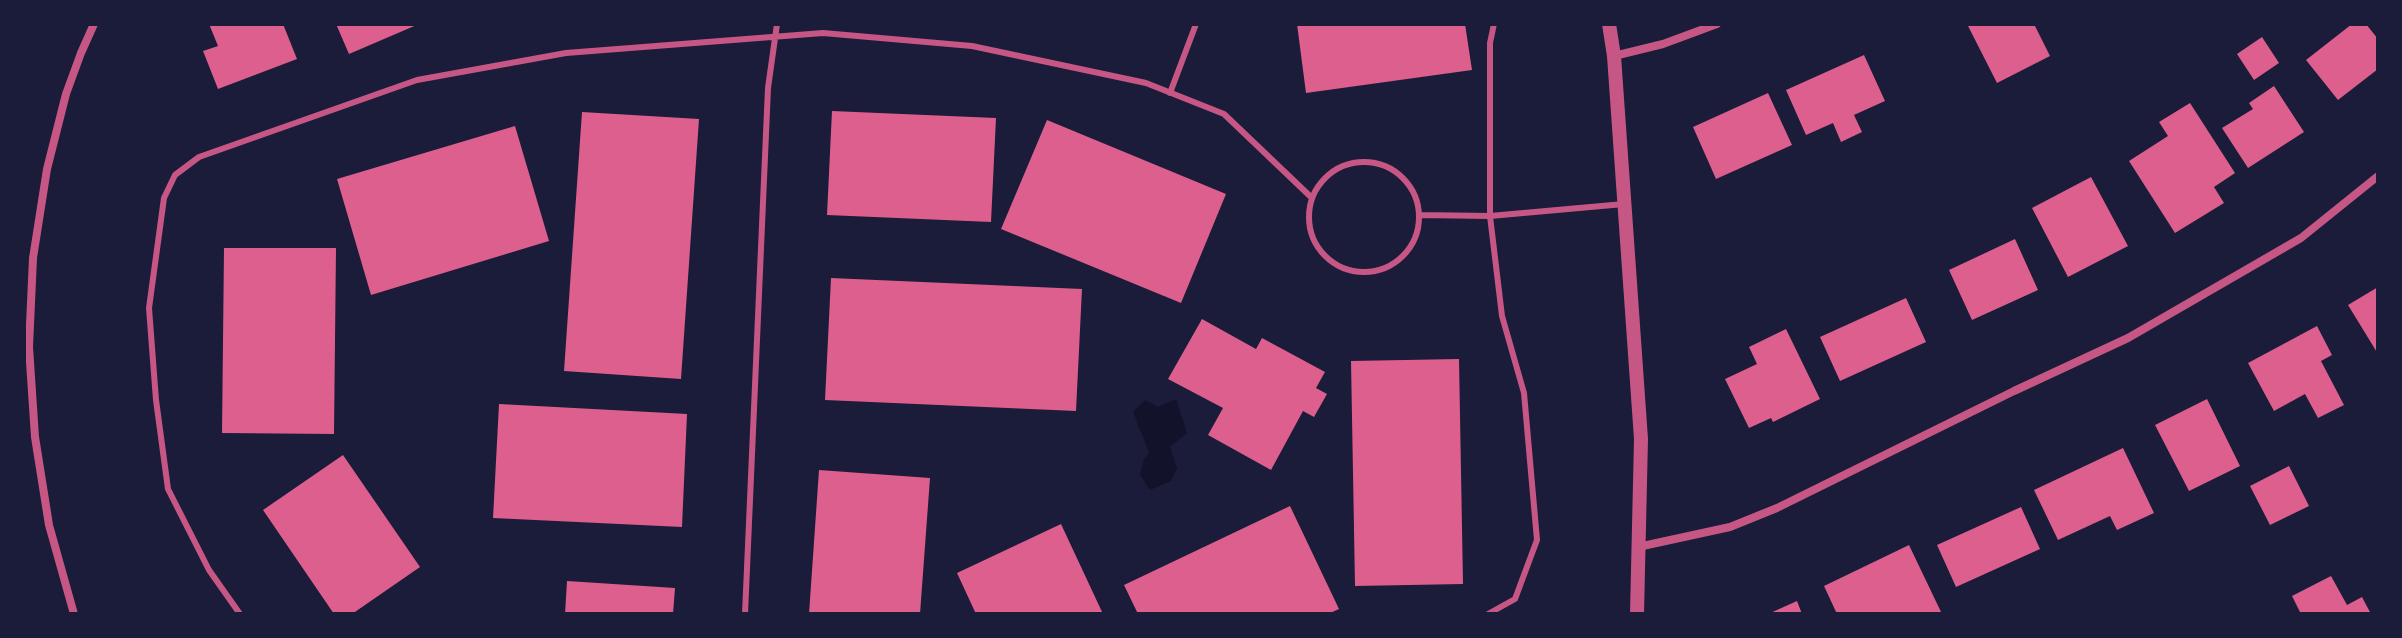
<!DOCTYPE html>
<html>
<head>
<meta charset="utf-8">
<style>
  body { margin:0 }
  #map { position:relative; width:2402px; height:638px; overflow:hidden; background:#1b1b3a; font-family:Ubuntu,sans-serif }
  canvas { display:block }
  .frame { position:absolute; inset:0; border:26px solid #1b1b3a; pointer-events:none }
</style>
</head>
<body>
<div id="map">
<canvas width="2402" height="638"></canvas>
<div class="frame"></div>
</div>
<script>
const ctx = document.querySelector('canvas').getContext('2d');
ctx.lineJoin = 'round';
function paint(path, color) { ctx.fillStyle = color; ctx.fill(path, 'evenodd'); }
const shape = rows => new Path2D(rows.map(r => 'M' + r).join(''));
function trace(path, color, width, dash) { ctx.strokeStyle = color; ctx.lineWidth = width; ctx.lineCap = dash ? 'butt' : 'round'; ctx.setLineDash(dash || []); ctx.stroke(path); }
paint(shape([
  [1176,399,1187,433,1170,447,1177,468,1171,481,1150,490,1140,475,1143,461,1149,452,1133,412,1145,400,1158,407]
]), '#12122b');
paint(shape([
  [209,24,283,24,297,59,218,89,203,51,218,46],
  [336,24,419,24,349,54],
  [1297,24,1465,24,1472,70,1306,93],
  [1967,24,2034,24,2050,56,1997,83],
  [2352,24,2366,24,2378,39,2378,69,2338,100,2306,60],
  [2262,37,2279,63,2254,80,2237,54],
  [1864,55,1885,101,1854,115,1862,132,1841,142,1833,123,1806,135,1786,90],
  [2274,86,2304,132,2248,168,2222,128,2253,109,2249,103],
  [1768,93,1792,145,1716,179,1693,127],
  [2190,103,2235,173,2214,187,2224,203,2175,233,2129,161,2168,136,2159,122],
  [832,111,996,118,991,222,827,215],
  [582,112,699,119,681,379,564,371],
  [1047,120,1226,194,1181,303,1001,229],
  [515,126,549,241,371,295,337,179],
  [2091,177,2128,246,2068,277,2032,208],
  [2015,239,2038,290,1972,320,1949,270],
  [224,248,336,248,334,434,222,433],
  [831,278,1082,289,1076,411,825,400],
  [2378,287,2378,354,2348,305],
  [1906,298,1926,342,1840,381,1820,337],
  [1202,319,1256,349,1262,338,1325,372,1316,388,1327,394,1314,417,1303,411,1271,470,1208,435,1223,408,1168,379],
  [2317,326,2332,355,2321,361,2344,405,2318,418,2305,394,2274,411,2248,363],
  [1786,329,1820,399,1773,422,1771,418,1749,428,1725,379,1757,364,1749,347],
  [1459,359,1463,584,1355,586,1351,361],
  [2207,399,2240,466,2189,491,2155,425],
  [499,404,687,414,682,527,493,518],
  [2123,448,2154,513,2117,530,2110,516,2058,540,2034,490],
  [343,455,420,567,352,614,334,614,263,510],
  [2289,466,2309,506,2270,525,2250,486],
  [819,470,930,478,920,614,809,614],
  [1290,506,1339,609,1328,614,1138,614,1124,585],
  [2021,507,2040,549,1956,587,1937,545],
  [1061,524,1103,614,976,614,957,573],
  [1909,545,1942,614,1837,614,1824,586],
  [2331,576,2347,605,2362,597,2371,614,2301,614,2292,596],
  [567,581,675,588,673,614,565,614],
  [1797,601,1802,614,1768,614]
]), '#dd5f8e');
trace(shape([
  [1170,93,1196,24],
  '1309 217a55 55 0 1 1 110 0a55 55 0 1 1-110 0Z',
  [1420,215,1490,216,1624,204],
  [240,614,209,570,168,489,156,400,149,308,164,198,175,175,199,157,417,80,566,53,823,33,972,46,1146,83,1224,114,1312,198],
  [745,614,768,88,777,24],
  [1488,614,1515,599,1537,540,1524,393,1502,316,1490,216,1490,43,1494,24]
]), '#c65784', 6);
trace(shape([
  [1614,56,1663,44,1717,24],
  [1638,547,1730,527,1777,508,2014,391,2128,338,2301,238,2378,176],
  [74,614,49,525,35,437,29,347,33,258,47,169,66,94,81,53,94,24]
]), '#c65784', 8);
trace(shape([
  [1609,24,1614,56,1641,439,1637,614]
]), '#c65784', 14);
</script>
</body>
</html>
